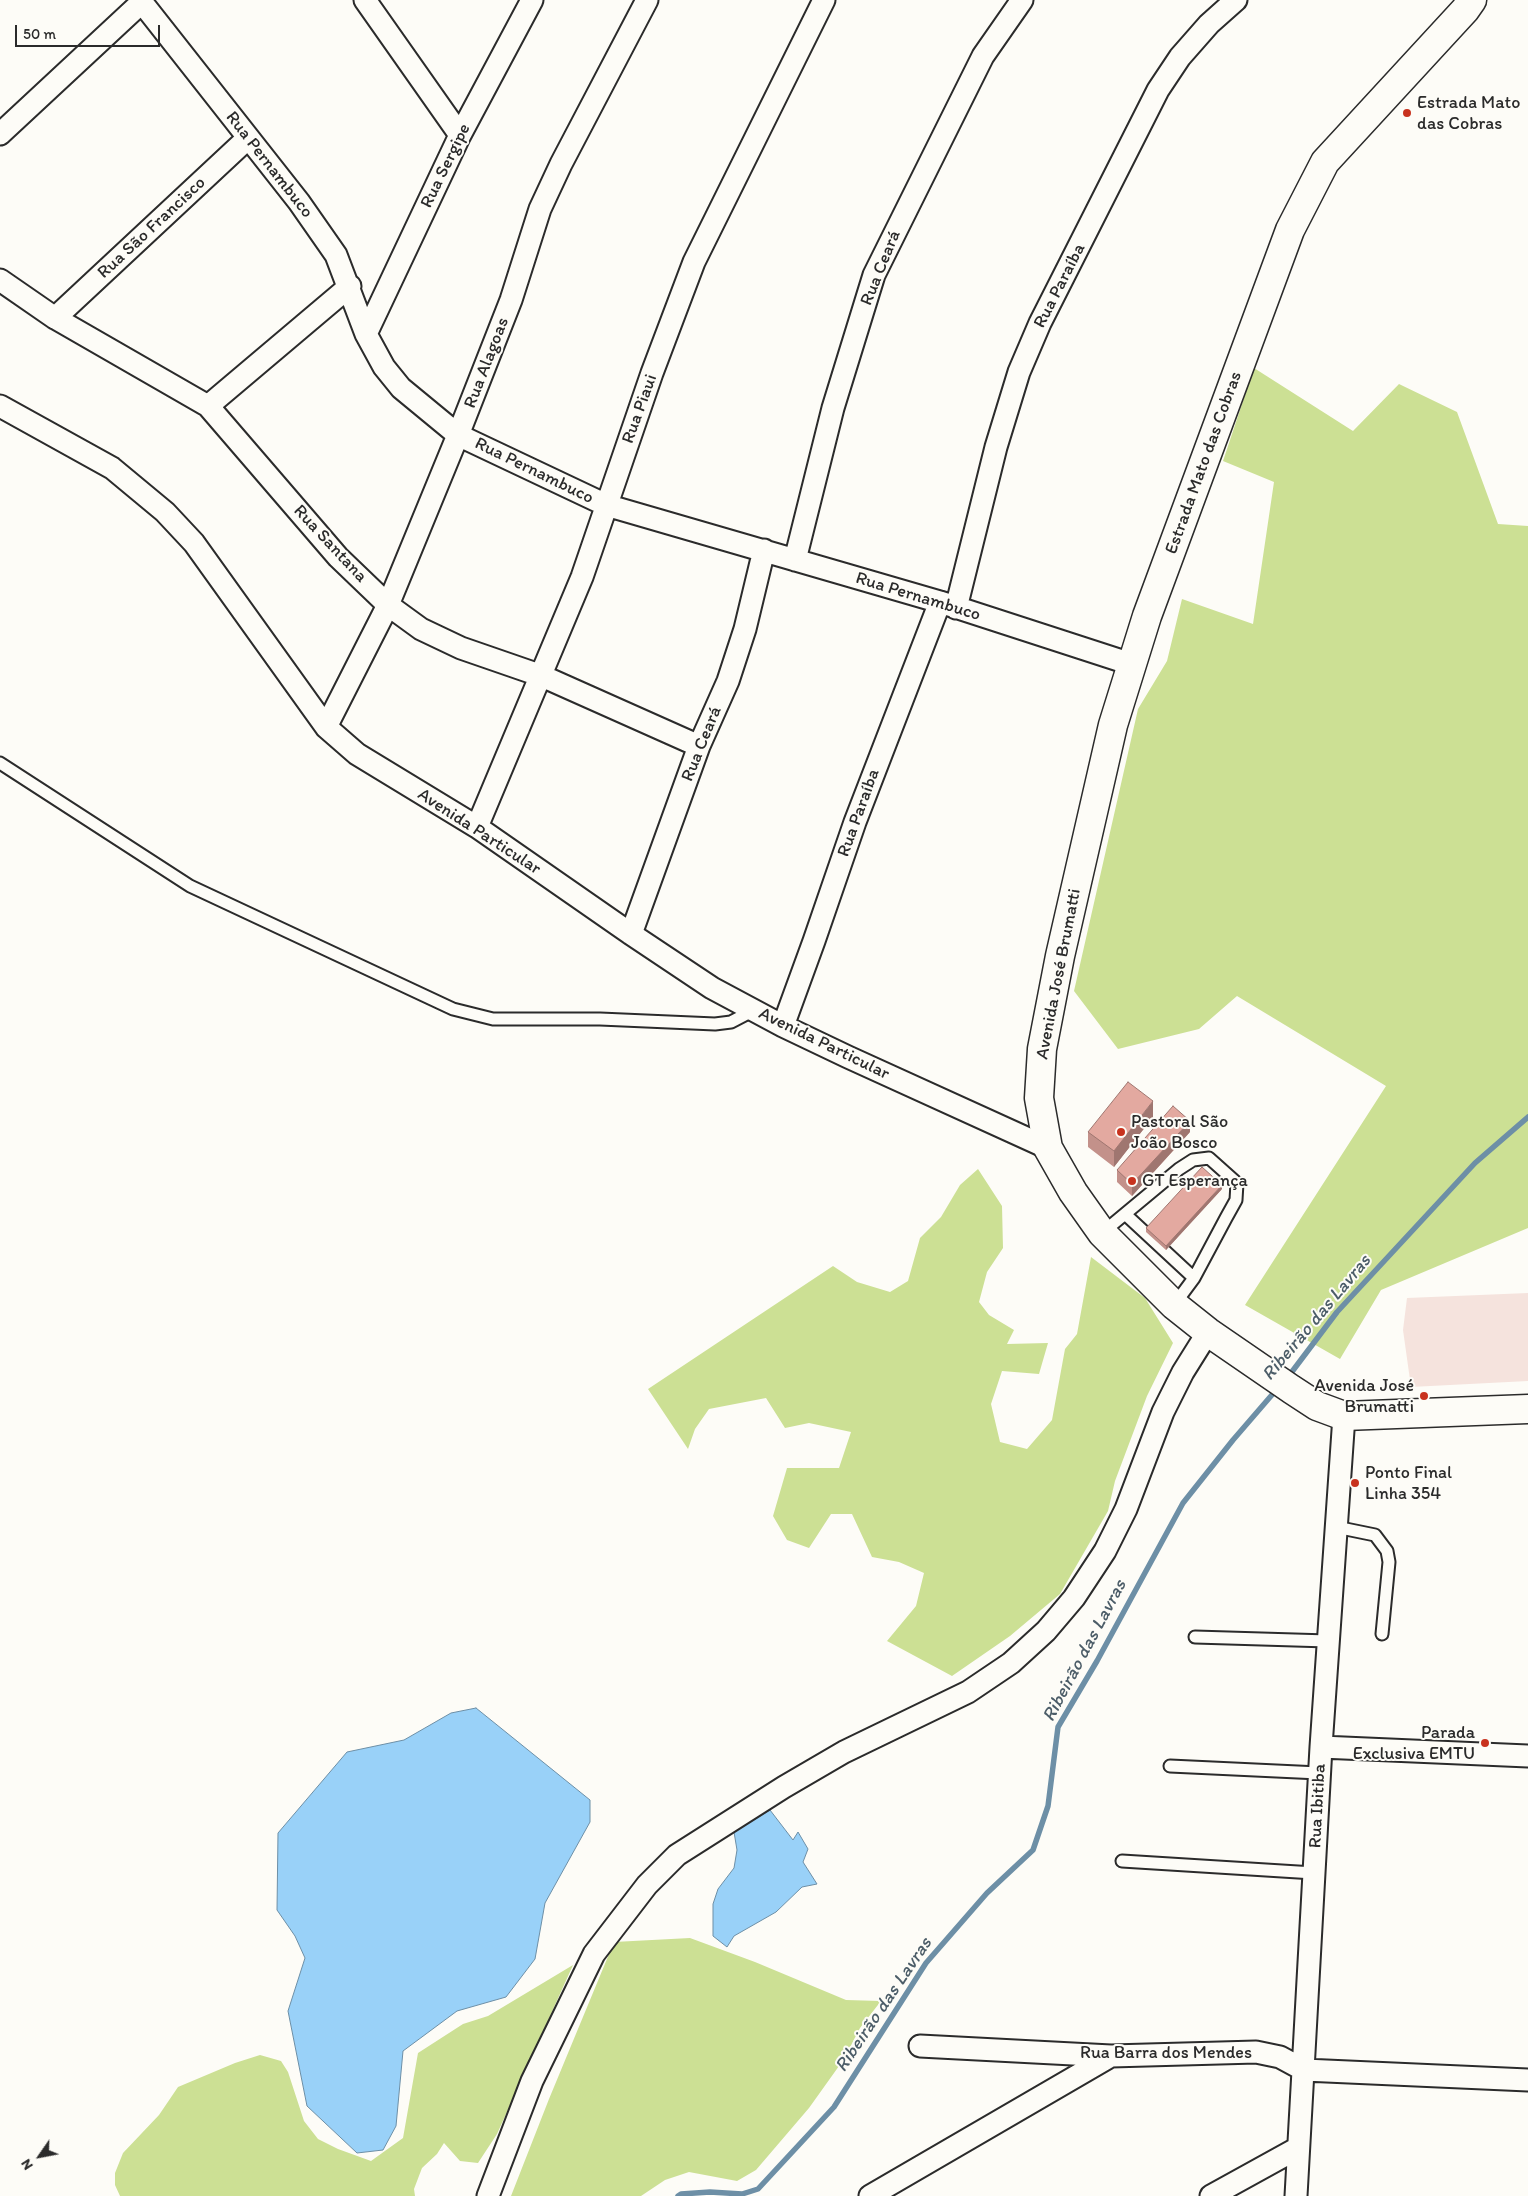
<!DOCTYPE html>
<html>
<head>
<meta charset="utf-8">
<style>
  body { margin:0 }
  #map { position:relative; width:1528px; height:2196px; overflow:hidden; background:#fdfcf7; font-family:Itim,sans-serif }
  canvas { display:block }
  .north { position:absolute; left:15px; top:2131px; width:50px; height:50px; -webkit-text-stroke:4px #fdfcf7; paint-order:stroke; rotate:237deg; font-size:14px; font-weight:700; line-height:20px; text-align:center; color:#2b2b2b }
  .north::after { content:''; display:block; margin:auto; width:18px; height:22px; background:#2b2b2b; clip-path:polygon(50% 0,100% 100%,50% 72%,0 100%) }
  .scale { position:absolute; left:15px; top:25px; width:145px; height:22px; box-sizing:border-box; border:2px solid #2b2b2b; border-top:0; padding-left:6px; font-size:15px; line-height:18px; white-space:nowrap; color:#2b2b2b; -webkit-text-stroke:4px #fdfcf7; paint-order:stroke }
</style>
</head>
<body>
<div id="map">
<canvas width="1528" height="2196"></canvas>
<div class="north">N</div>
<div class="scale">50 m</div>
</div>
<script>
const ctx = document.querySelector('canvas').getContext('2d');
ctx.lineJoin = 'round';
function paint(path, color) { ctx.fillStyle = color; ctx.fill(path, 'evenodd'); }
const shape = rows => new Path2D(rows.map(r => 'M' + r).join(''));
function trace(path, color, width, dash) { ctx.strokeStyle = color; ctx.lineWidth = width; ctx.lineCap = dash ? 'butt' : 'round'; ctx.setLineDash(dash || []); ctx.stroke(path); }
function drawText(font, color, halo, rows, align = 'center') {
  ctx.font = font + ' Itim,sans-serif'; ctx.lineWidth = 4; ctx.setLineDash([]); ctx.textBaseline = 'middle'; ctx.strokeStyle = halo; ctx.fillStyle = color; for (const [text, x, y, turn = 0] of rows) {
    ctx.save(); ctx.translate(x, y); ctx.rotate((+turn || 0) * Math.PI / 180); ctx.textAlign = isNaN(turn) ? turn : align; if (halo) ctx.strokeText(text, 0, 0); ctx.fillText(text, 0, 0); ctx.restore();
  }
}
paint(shape([
  [1528,1293,1528,1381,1411,1387,1403,1330,1407,1298]
]), '#f5e3dd');
paint(shape([
  [1254,368,1353,431,1399,384,1457,412,1498,524,1528,526,1528,1228,1381,1290,1340,1359,1245,1305,1386,1086,1237,996,1199,1029,1118,1049,1074,991,1138,709,1167,661,1182,599,1253,624,1274,482,1223,461],
  [978,1169,1002,1206,1003,1248,987,1272,979,1302,989,1315,1014,1330,1007,1344,1048,1343,1039,1374,1002,1371,991,1404,1000,1442,1027,1449,1052,1420,1065,1349,1077,1334,1091,1257,1145,1298,1173,1343,1147,1396,1115,1481,1108,1511,1060,1594,1010,1636,952,1676,887,1641,916,1606,924,1573,899,1562,872,1557,852,1514,831,1514,809,1548,787,1540,773,1516,787,1468,839,1468,851,1432,809,1423,785,1428,766,1398,709,1409,695,1429,688,1449,648,1389,833,1266,857,1282,890,1292,908,1281,920,1238,941,1217,960,1185],
  [690,1938,755,1962,846,2000,881,2001,860,2028,844,2059,809,2108,756,2170,737,2181,689,2172,665,2180,641,2196,511,2196,549,2099,614,1942],
  [573,1965,497,2134,478,2163,460,2161,444,2143,437,2154,422,2168,414,2189,415,2196,120,2196,115,2185,115,2173,123,2153,159,2115,178,2087,235,2063,260,2055,281,2061,288,2072,304,2121,318,2139,338,2149,371,2161,403,2138,418,2053,463,2024,488,2016]
]), '#cce094');
const water = shape([
  [476,1708,590,1800,590,1822,545,1903,535,1959,506,1997,457,2011,403,2051,396,2126,383,2150,357,2153,307,2106,288,2011,305,1958,295,1936,277,1910,278,1833,347,1752,404,1740,451,1713,476,1708],
  [770,1810,793,1840,798,1832,808,1849,803,1862,817,1884,802,1887,776,1912,734,1936,727,1947,713,1936,713,1904,718,1889,734,1868,737,1850,734,1832,770,1810]
]);
paint(water, '#99d1f8');
trace(water, '#6d8fa6', 1);
trace(shape([
  [1288,1377,1337,1312,1475,1163,1528,1117],
  [678,2196,681,2194,710,2192,742,2194,758,2189,834,2107,926,1963,987,1893,1033,1850,1048,1806,1058,1727,1097,1661,1183,1503,1233,1440,1277,1389]
]), '#6d8fa6', 5.5);
const lane = shape([
  [0,763,190,886,453,1009,493,1019,600,1019,715,1024,731,1022,754,1010],
  [1125,1214,1194,1278],
  [1102,1233,1179,1169,1193,1160,1209,1158,1237,1183,1236,1200,1226,1218,1194,1278,1174,1305],
  [1336,1527,1375,1535,1387,1551,1389,1562,1382,1634],
  [1195,1637,1328,1641],
  [1170,1766,1319,1773],
  [1122,1861,1314,1873]
]);
const street = shape([
  [140,0,299,202,336,255,366,334,384,367,401,388,458,435,606,505,940,602,1131,664],
  [365,0,460,135],
  [0,134,142,2],
  [0,280,55,318,208,406,338,557,388,605,421,629,461,648,542,676,699,746],
  [55,318,248,138],
  [366,334,460,135,532,0],
  [0,406,112,468,165,512,194,543,326,727,357,754,477,827,631,934,712,988,783,1026,848,1057,1048,1148],
  [208,406,350,286],
  [795,560,833,408,874,275,983,56,1022,0],
  [956,608,996,447,1019,372,1040,323,1158,90,1180,57,1209,24,1236,0],
  [326,727,388,605,458,435,511,300,540,209,561,164,647,0],
  [477,827,582,577,652,373,694,262,824,0],
  [631,934,699,746,728,681,745,629,764,550],
  [783,1026,814,941,855,822,940,602],
  [1321,1747,1528,1756],
  [920,2046,1111,2056,1256,2052,1280,2057,1304,2070,1528,2080],
  [488,2196,532,2081,594,1954,647,1885,677,1855,784,1787,844,1752,968,1692,1011,1663,1046,1631,1074,1598,1105,1551,1126,1509,1163,1412,1183,1372,1208,1332],
  [870,2196,1111,2056],
  [1211,2196,1298,2148],
  [1296,2196,1321,1747,1344,1416]
]);
const secondary = shape([
  [1472,0,1465,10,1325,162,1290,230,1147,616,1113,725,1060,956,1042,1049,1039,1098,1048,1148,1073,1192,1102,1233,1174,1305,1208,1332,1291,1389,1317,1406,1344,1416,1528,1409]
]);
trace(lane, '#2b2b2b', 15);
trace(street, '#2b2b2b', 25);
trace(secondary, '#2b2b2b', 31);
trace(lane, '#fdfcf7', 11);
trace(street, '#fdfcf7', 21);
trace(secondary, '#fdfcf7', 28);
paint(shape([
  [1153,1117,1114,1167,1088,1147,1088,1132],
  [1190,1132,1132,1196,1117,1182,1117,1170],
  [1222,1189,1166,1250,1146,1232,1146,1228]
]), '#c3918a');
paint(shape([
  [1153,1101,1153,1117,1114,1167,1114,1151],
  [1190,1121,1190,1132,1132,1196,1132,1184],
  [1222,1185,1222,1189,1166,1250,1166,1246]
]), '#9f7670');
const building = shape([
  [1128,1082,1153,1101,1114,1151,1088,1132,1128,1082],
  [1173,1106,1190,1121,1132,1184,1117,1170,1173,1106],
  [1202,1167,1222,1185,1166,1246,1146,1228,1202,1167]
]);
paint(building, '#e3a9a0');
trace(building, '#9f7670', 1);
for (const [x, y, r, color] of [
  [1407,113,5,"#c8321e"],
  [1121,1132,5,"#c8321e"],
  [1132,1181,5,"#c8321e"],
  [1424,1396,5,"#c8321e"],
  [1355,1483,5,"#c8321e"],
  [1485,1743,5,"#c8321e"]
]) { const dot = new Path2D(); dot.arc(x, y, r, 0, 2 * Math.PI); ctx.fillStyle = color; ctx.fill(dot); trace(dot, '#fdfcf7', 2); }
drawText('18px', '#2b2b2b', '#fdfcf7', [
  ["Estrada Mato",1417,103],
  ["das Cobras",1417,124],
  ["Pastoral São",1131,1122],
  ["João Bosco",1131,1143],
  ["GT Esperança",1142,1181],
  ["Avenida José",1414,1386,"right"],
  ["Brumatti",1414,1407,"right"],
  ["Ponto Final",1365,1473],
  ["Linha 354",1365,1494],
  ["Parada",1475,1733,"right"],
  ["Exclusiva EMTU",1475,1754,"right"]
], 'left');
drawText('18px', '#2b2b2b', '#fdfcf7', [
  ["Rua Pernambuco",269,165,52],
  ["Rua Sergipe",446,166,-64],
  ["Rua São Francisco",152,228,-43],
  ["Rua Ceará",881,268,-68],
  ["Rua Paraíba",1060,286,-63],
  ["Rua Alagoas",487,363,-69],
  ["Rua Piaui",640,409,-70],
  ["Estrada Mato das Cobras",1204,463,-70],
  ["Rua Pernambuco",534,471,26],
  ["Rua Santana",330,544,47],
  ["Rua Pernambuco",918,597,17],
  ["Rua Ceará",702,744,-68],
  ["Rua Paraíba",859,813,-70],
  ["Avenida Particular",479,832,33],
  ["Avenida José Brumatti",1059,974,-79],
  ["Avenida Particular",824,1044,26],
  ["Rua Ibitiba",1318,1806,-87],
  ["Rua Barra dos Mendes",1166,2053]
]);
drawText('italic 19px', '#4c5d68', '#fdfcf7', [
  ["Ribeirão das Lavras",1317,1318,-50],
  ["Ribeirão das Lavras",1085,1651,-62],
  ["Ribeirão das Lavras",884,2005,-56]
]);
</script>
</body>
</html>
